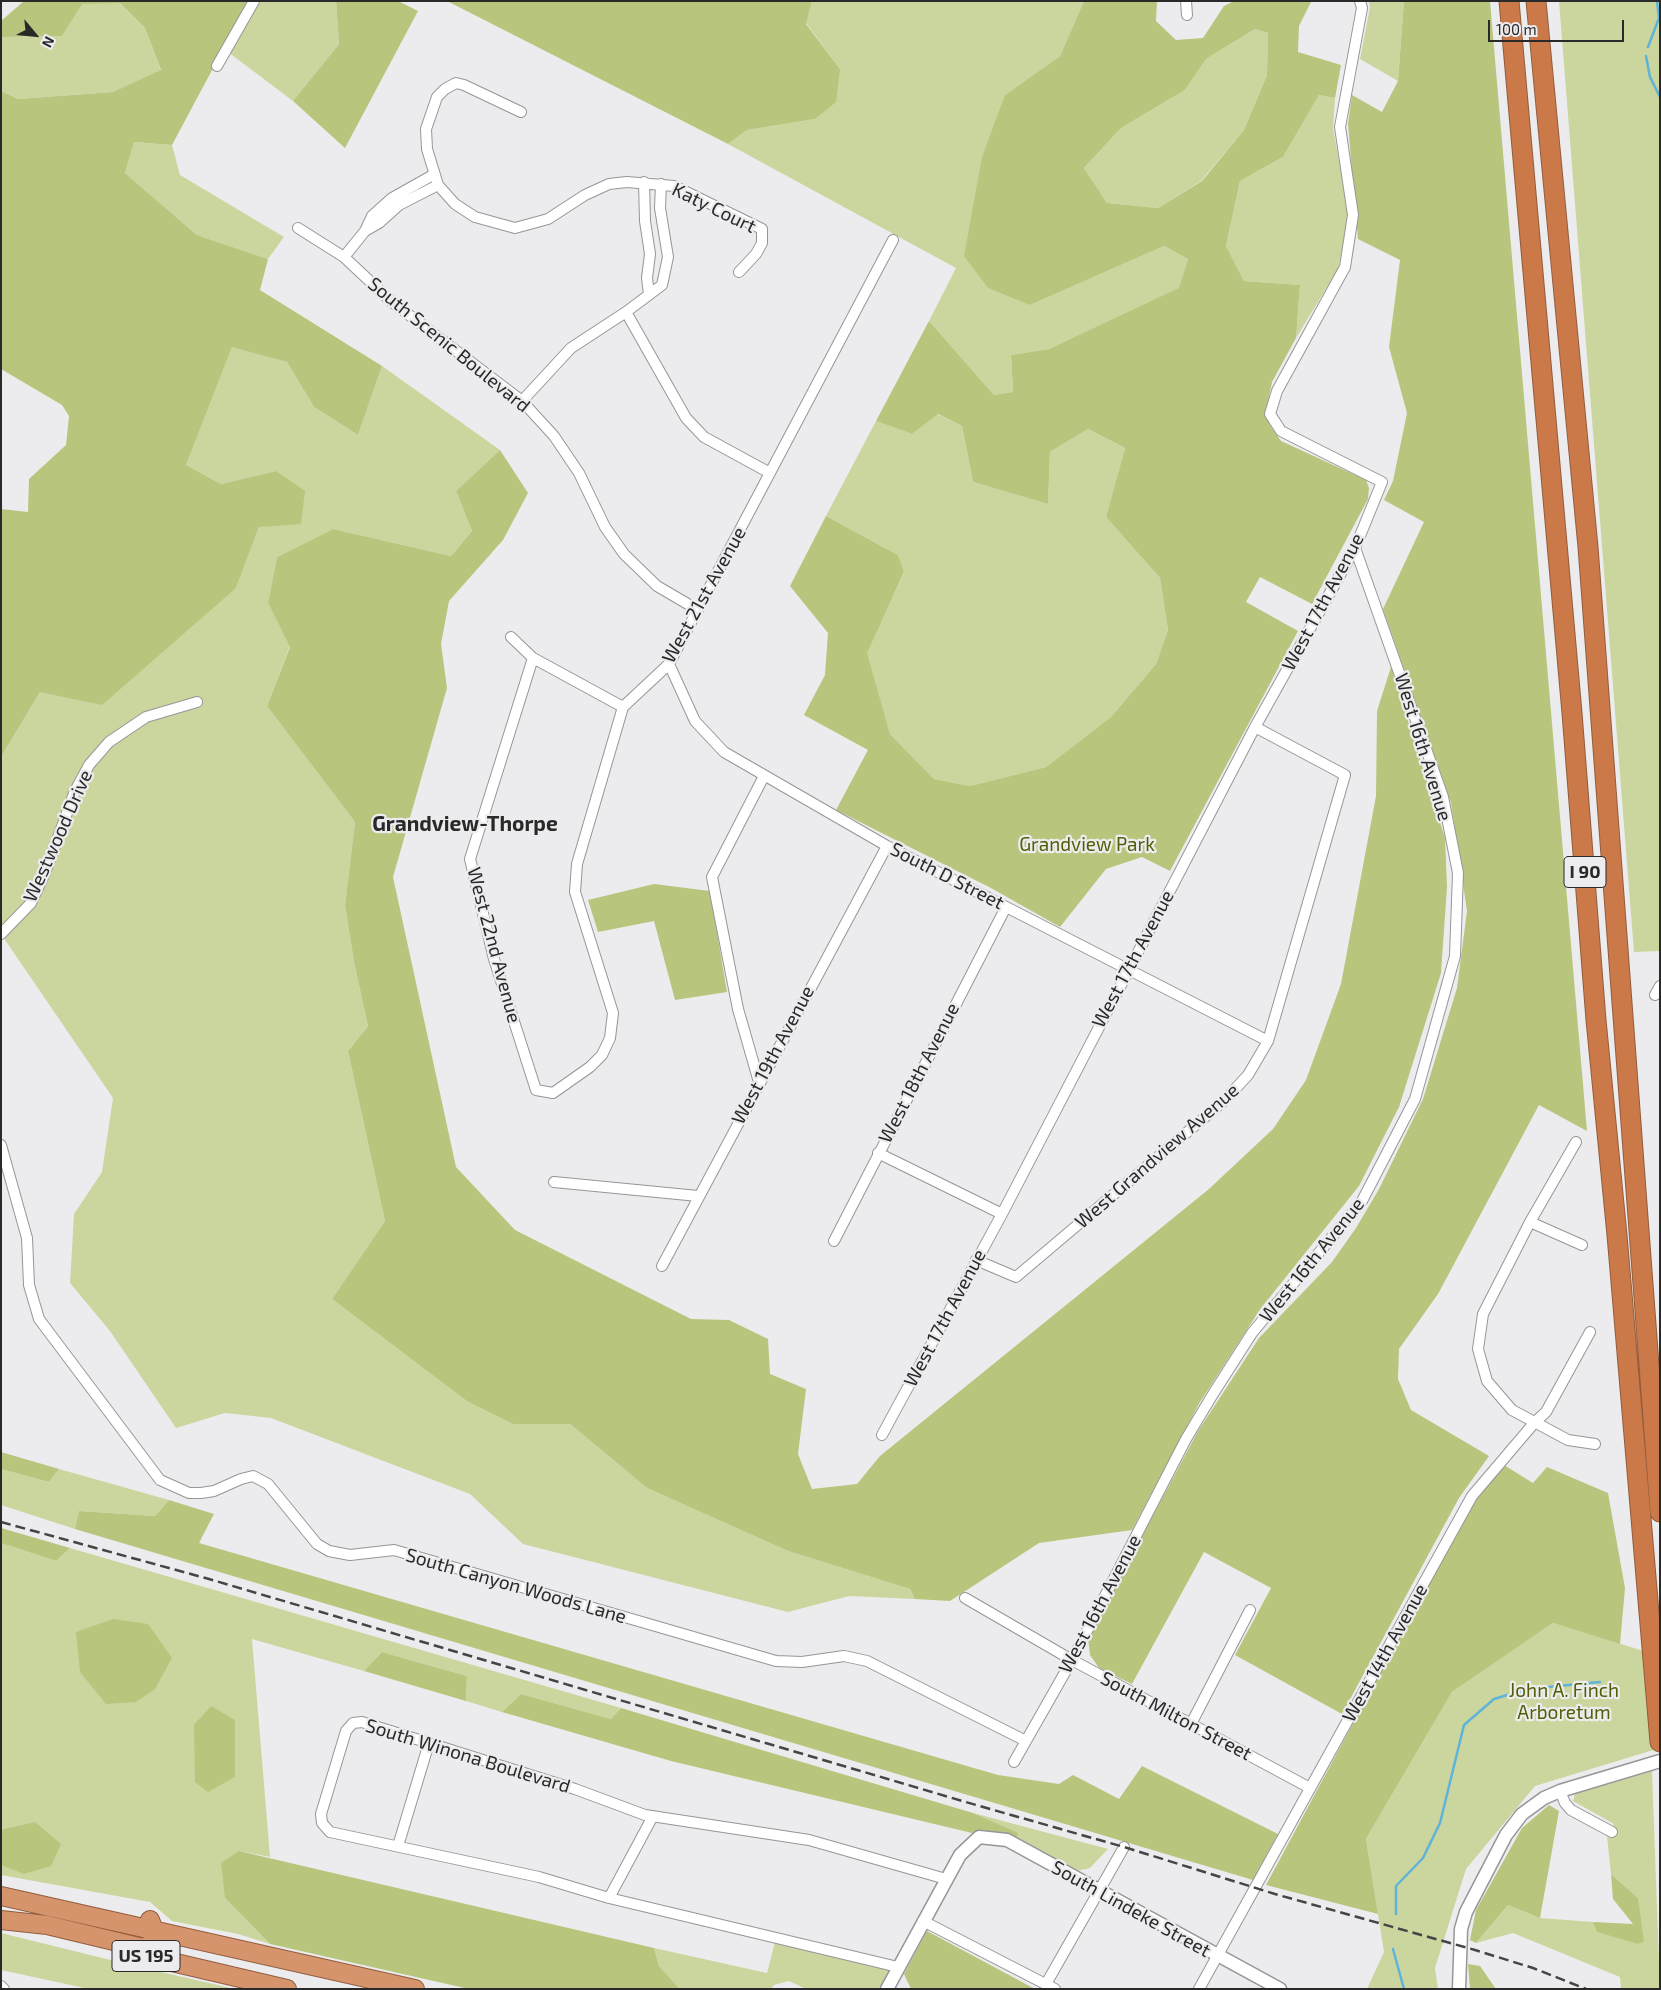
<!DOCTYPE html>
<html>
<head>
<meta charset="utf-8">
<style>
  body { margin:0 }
  #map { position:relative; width:1661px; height:1990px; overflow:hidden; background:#ececee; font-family:"Exo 2",sans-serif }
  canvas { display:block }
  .frame { position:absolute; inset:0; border:2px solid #29292a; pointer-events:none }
  .north { position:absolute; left:10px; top:10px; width:50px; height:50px; -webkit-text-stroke:4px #ececee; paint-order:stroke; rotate:118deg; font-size:14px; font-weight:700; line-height:20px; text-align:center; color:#29292a }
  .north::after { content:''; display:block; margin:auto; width:18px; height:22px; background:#29292a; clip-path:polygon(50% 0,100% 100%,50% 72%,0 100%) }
  .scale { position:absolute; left:1488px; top:20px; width:136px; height:22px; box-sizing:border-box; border:2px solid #29292a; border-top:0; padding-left:6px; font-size:15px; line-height:18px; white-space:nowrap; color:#29292a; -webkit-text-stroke:4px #ececee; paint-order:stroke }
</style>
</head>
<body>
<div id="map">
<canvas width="1661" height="1990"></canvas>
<div class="frame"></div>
<div class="north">N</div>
<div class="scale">100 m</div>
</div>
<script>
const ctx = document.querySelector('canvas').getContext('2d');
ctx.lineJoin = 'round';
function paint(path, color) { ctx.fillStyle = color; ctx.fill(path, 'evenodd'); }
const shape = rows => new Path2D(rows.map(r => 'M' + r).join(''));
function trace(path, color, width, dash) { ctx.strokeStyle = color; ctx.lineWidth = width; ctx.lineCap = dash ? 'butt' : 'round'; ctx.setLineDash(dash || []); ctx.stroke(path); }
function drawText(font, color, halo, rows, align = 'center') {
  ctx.font = font + ' "Exo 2",sans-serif'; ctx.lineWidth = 4.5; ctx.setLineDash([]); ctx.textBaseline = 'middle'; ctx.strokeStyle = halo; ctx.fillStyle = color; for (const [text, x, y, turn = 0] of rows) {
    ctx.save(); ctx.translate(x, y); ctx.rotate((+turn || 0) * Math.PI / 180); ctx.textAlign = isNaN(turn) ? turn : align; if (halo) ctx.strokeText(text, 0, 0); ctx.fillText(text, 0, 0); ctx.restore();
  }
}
paint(shape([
  [249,1,336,1,339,44,293,101,224,49],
  [812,1,1084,1,1060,56,1005,95,1030,305,1164,246,1188,259,1179,289,1049,349,1011,355,1013,392,994,395,929,321,956,268,728,144,747,130,815,119,840,69,806,23],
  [1369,1,1404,1,1398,81,1360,59,1370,7],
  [1559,1,1660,1,1660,951,1634,952],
  [82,3,120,3,145,28,161,71,113,92,18,99,1,91,1,37,62,36],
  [1255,29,1268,33,1267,75,1244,130,1201,181,1158,208,1107,203,1084,168,1121,128,1185,90,1206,59],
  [1319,95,1335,98,1333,128,1349,217,1338,269,1296,338,1300,285,1244,281,1226,246,1240,181,1283,157],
  [134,142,172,145,180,175,284,237,268,259,197,235,125,173],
  [232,346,287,362,314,407,358,435,382,366,500,450,456,491,472,531,451,556,333,529,277,557,268,603,290,646,267,706,355,822,345,905,354,962,368,1026,348,1051,385,1221,332,1299,468,1402,513,1424,570,1424,647,1488,788,1551,910,1589,915,1599,849,1596,788,1612,523,1544,470,1494,271,1418,225,1413,176,1428,110,1331,70,1283,74,1214,102,1172,113,1098,1,934,1,757,40,692,236,588,259,527,276,471,221,484,186,465],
  [937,414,962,426,973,482,1048,504,1050,452,1088,429,1125,448,1106,517,1160,578,1168,630,1156,664,1111,717,1046,767,970,786,934,779,890,734,866,653,904,573,898,555,826,516,876,421,912,434],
  [1,1469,49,1482,59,1469,169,1500,155,1516,79,1511,75,1529,1,1505],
  [1,1543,56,1561,70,1548,621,1708,611,1719,521,1694,502,1712,466,1701,467,1676,382,1652,364,1671,252,1639,270,1857,239,1851,225,1898,270,1944,238,1934,172,1921,150,1902,1,1875],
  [1553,1623,1660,1656,1660,1748,1535,1786,1466,1869,1435,1968,1438,1989,1367,1989,1384,1952,1366,1839,1452,1692],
  [1652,1771,1660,1989,1621,1989,1620,1977,1513,1933,1476,1943,1508,1905,1540,1918,1593,1922,1598,1932,1637,1944,1638,1898,1611,1874,1607,1836,1614,1824,1573,1801,1575,1794],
  [973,1813,1108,1849,1090,1868,1077,1871,1016,1838,1019,1833],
  [1,1933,139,1967,235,1989,89,1989,1,1970],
  [775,1942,892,1968,880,1989,806,1989,789,1981,774,1985,771,1989,680,1989,659,1966,654,1948,767,1973]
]), '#cbd69e');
paint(shape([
  [24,1,249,1,172,145,134,142,125,173,197,235,268,259,260,290,382,366,358,435,314,407,287,362,232,347,186,465,221,484,276,471,305,491,301,524,259,527,236,588,102,705,40,692,1,757,1,509,28,512,29,479,66,445,69,416,62,405,1,369,1,91,18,99,113,92,161,70,145,28,120,3,82,4,62,36,1,37,1,21],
  [336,1,398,1,418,11,345,148,293,101,339,44],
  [447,1,812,1,806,24,840,69,836,102,815,119,747,130,728,144],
  [1084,1,1157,1,1156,21,1176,40,1203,38,1224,6,1234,1,1311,2,1299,26,1298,52,1341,65,1335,98,1319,95,1283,157,1240,181,1226,246,1244,281,1300,285,1296,338,1272,382,1267,406,1269,424,1281,441,1366,480,1369,488,1368,499,1312,604,1260,577,1246,602,1298,631,1170,871,1142,857,1106,869,1060,927,991,888,836,810,868,750,804,715,825,675,828,633,790,586,826,516,898,555,904,572,867,653,890,734,934,779,970,786,1046,767,1111,717,1156,664,1168,630,1160,578,1106,517,1125,448,1088,429,1050,452,1048,504,973,482,962,426,938,414,912,434,876,421,929,321,994,395,1013,392,1011,355,1049,349,1179,288,1188,259,1164,246,1030,305,988,288,964,256,982,157,1005,95,1060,56],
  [1255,29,1268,33,1267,75,1244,130,1202,181,1158,208,1107,203,1084,168,1121,128,1185,90,1206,59],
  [1404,1,1490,1,1587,1131,1539,1105,1438,1294,1399,1349,1398,1379,1411,1410,1489,1456,1459,1498,1342,1714,1235,1655,1271,1588,1204,1552,1132,1684,1099,1668,1090,1655,1088,1638,1198,1431,1259,1338,1332,1262,1356,1228,1379,1189,1423,1099,1457,988,1467,911,1451,803,1383,609,1424,522,1384,500,1393,481,1407,413,1389,347,1400,260,1358,239,1348,124,1352,95,1382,112,1398,81],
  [500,450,528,493,503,540,449,601,441,644,447,688,393,877,456,1167,515,1230,691,1319,729,1320,768,1339,770,1374,806,1389,798,1454,812,1489,857,1484,880,1456,1209,1189,1273,1129,1306,1080,1341,984,1376,796,1377,711,1391,667,1445,838,1447,887,1441,973,1399,1107,1359,1186,1261,1308,1200,1402,1132,1530,1039,1543,950,1601,915,1599,910,1589,788,1551,647,1488,570,1424,513,1424,468,1402,332,1299,385,1221,348,1051,368,1026,354,962,345,905,355,822,267,706,290,647,268,603,277,557,333,529,451,556,472,531,456,491],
  [654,884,710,891,727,992,675,1000,654,921,598,932,588,900],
  [1,1452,59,1469,49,1482,1,1469],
  [1504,1465,1533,1483,1547,1467,1608,1493,1625,1588,1620,1644,1553,1623,1452,1692,1366,1839,1378,1914,1266,1885,1477,1493],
  [169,1500,214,1514,199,1543,998,1775,1059,1784,1073,1775,1119,1799,1142,1766,1278,1834,1253,1880,75,1529,79,1511,155,1516],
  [1,1528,70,1548,56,1561,1,1543],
  [113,1619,148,1624,172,1658,155,1689,136,1702,106,1704,80,1672,76,1632],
  [382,1652,467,1676,466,1701,364,1671],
  [521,1694,611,1719,621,1708,973,1813,1019,1833,1016,1838,976,1831,972,1833,671,1761,502,1712],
  [211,1706,235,1720,235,1777,208,1792,195,1782,194,1725],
  [1549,1805,1559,1811,1540,1918,1508,1905,1476,1943,1470,1940,1476,1910,1522,1828],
  [35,1822,61,1844,51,1866,24,1874,1,1865,1,1830],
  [239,1851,654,1948,659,1966,680,1989,469,1989,270,1944,225,1898,221,1863],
  [1611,1874,1638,1898,1644,1942,1637,1944,1597,1932,1593,1922,1633,1924,1613,1899],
  [927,1931,1035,1989,911,1989,904,1974],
  [1468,1964,1480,1966,1496,1989,1470,1989]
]), '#b8c57c');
trace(shape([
  [1648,47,1659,18,1657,1],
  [1646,56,1650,77,1660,97],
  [1396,1914,1396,1886,1423,1858,1440,1823,1464,1725,1494,1699,1527,1689,1600,1682],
  [1393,1949,1404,1989]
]), '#60b3d8', 2.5);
const minor = shape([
  [1186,1,1187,15],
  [217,66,254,1],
  [521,112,464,85,456,83,445,89,437,97,426,129,427,149,438,185,455,204,475,217,515,228,548,219,585,195,609,184,627,182,674,186,762,229,762,243,756,254,739,272],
  [644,182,645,221,650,254,647,278,649,294],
  [298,228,344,257,392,302,522,401,554,436,579,473,605,527,624,554,657,586,698,610],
  [365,231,379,223,399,205,438,185],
  [344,257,365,231,372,216,392,198,433,175],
  [626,312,686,418,704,437,770,473],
  [522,401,571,348,626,312,662,285,668,257,660,208,661,184],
  [511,637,533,658,623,707],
  [533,658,470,859,494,959,536,1090,553,1093,590,1067,602,1055,610,1038,613,1013,575,892,577,864,623,707,669,664,893,240],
  [669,664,695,721,724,752,887,846,1268,1041],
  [1,934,31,903,45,873,75,791,89,765,109,742,146,717,197,702],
  [1655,995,1660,986],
  [759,1082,738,1009,712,877,764,776],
  [1576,1142,1530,1222,1483,1314,1478,1349,1487,1381,1512,1410,1568,1440,1595,1444],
  [1,1145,27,1238,29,1285,39,1319,160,1480,189,1493,201,1493,214,1491,241,1479,253,1476,268,1484,317,1544,329,1551,350,1555,394,1550,776,1661,802,1662,844,1656,867,1661,1026,1741],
  [878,1153,1002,1214],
  [554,1182,698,1196],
  [1530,1222,1582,1245],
  [834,1241,1006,907],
  [976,1260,1016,1277,1224,1101,1248,1075,1268,1041,1345,775,1255,727],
  [662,1266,887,846],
  [882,1435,1002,1214,1255,727,1355,548,1382,482,1281,431,1270,414,1277,391,1345,267,1353,215,1340,127,1362,8,1360,1],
  [965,1598,1072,1660,1310,1788],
  [1191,1724,1250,1610],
  [1014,1762,1072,1660,1186,1439,1213,1394,1252,1333,1362,1201,1415,1099,1455,956,1458,873,1443,797,1355,548],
  [1560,1791,1565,1803,1571,1810,1612,1832],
  [398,1846,429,1743],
  [609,1898,653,1816],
  [923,1921,1055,1989],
  [898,1967,609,1898,539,1877,330,1832,322,1823,321,1814,346,1731,353,1723,362,1722,575,1789,645,1815,809,1840,946,1879],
  [1046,1984,1124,1847],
  [1,1986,4,1989],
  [1199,1989,1472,1496,1535,1422,1546,1412,1590,1332]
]);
const tertiary = shape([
  [887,1989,960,1855,979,1837,1007,1840,1280,1989],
  [1459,1989,1461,1929,1466,1912,1506,1835,1522,1814,1544,1798,1560,1791,1660,1761]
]);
const trunk = shape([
  [1,1896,415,1989],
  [1,1920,47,1925,143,1948,152,1944,156,1935,150,1920],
  [129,1952,287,1989]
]);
const motorway = shape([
  [1509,1,1572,713,1596,1020,1617,1235,1660,1742],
  [1536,1,1588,547,1660,1512]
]);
trace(minor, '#969698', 12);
trace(tertiary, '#969698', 15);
trace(trunk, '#925d3e', 20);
trace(motorway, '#925d3e', 21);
trace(minor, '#fff', 10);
trace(tertiary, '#fff', 12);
trace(trunk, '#d6946c', 18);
trace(motorway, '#cb7948', 19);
trace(shape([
  [1,1522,209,1579,976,1805,1124,1847,1275,1894,1475,1950,1533,1968,1586,1989]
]), '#454546', 2.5, [10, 5]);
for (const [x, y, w] of [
  [1585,872,42],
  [146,1956,68]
]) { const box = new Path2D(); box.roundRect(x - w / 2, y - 15.5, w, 31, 4); ctx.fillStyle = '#ececee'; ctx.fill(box); trace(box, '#29292a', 1); }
drawText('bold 18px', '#29292a', null, [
  ["I 90",1585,872],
  ["US 195",146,1956]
]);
drawText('19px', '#29292a', '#ececee', [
  ["Katy Court",714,208,26],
  ["South Scenic Boulevard",449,345,39],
  ["West 21st Avenue",704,595,-61],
  ["West 17th Avenue",1323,602,-62],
  ["West 16th Avenue",1423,747,73],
  ["Westwood Drive",58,836,-66],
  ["South D Street",947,876,27],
  ["West 22nd Avenue",494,945,75],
  ["West 17th Avenue",1133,959,-62],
  ["West 19th Avenue",773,1055,-62],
  ["West 18th Avenue",919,1073,-63],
  ["West Grandview Avenue",1157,1156,-41],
  ["West 16th Avenue",1312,1260,-51],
  ["West 17th Avenue",945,1318,-62],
  ["South Canyon Woods Lane",516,1586,16],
  ["West 16th Avenue",1100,1604,-62],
  ["West 14th Avenue",1385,1653,-61],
  ["South Milton Street",1176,1716,28],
  ["South Winona Boulevard",468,1756,17],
  ["South Lindeke Street",1131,1909,29]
]);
drawText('19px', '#535d06', '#ececee', [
  ["Grandview Park",1087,845],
  ["John A. Finch",1564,1691],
  ["Arboretum",1564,1713]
]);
drawText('bold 21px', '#29292a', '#ececee', [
  ["Grandview-Thorpe",465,824]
]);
</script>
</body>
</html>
